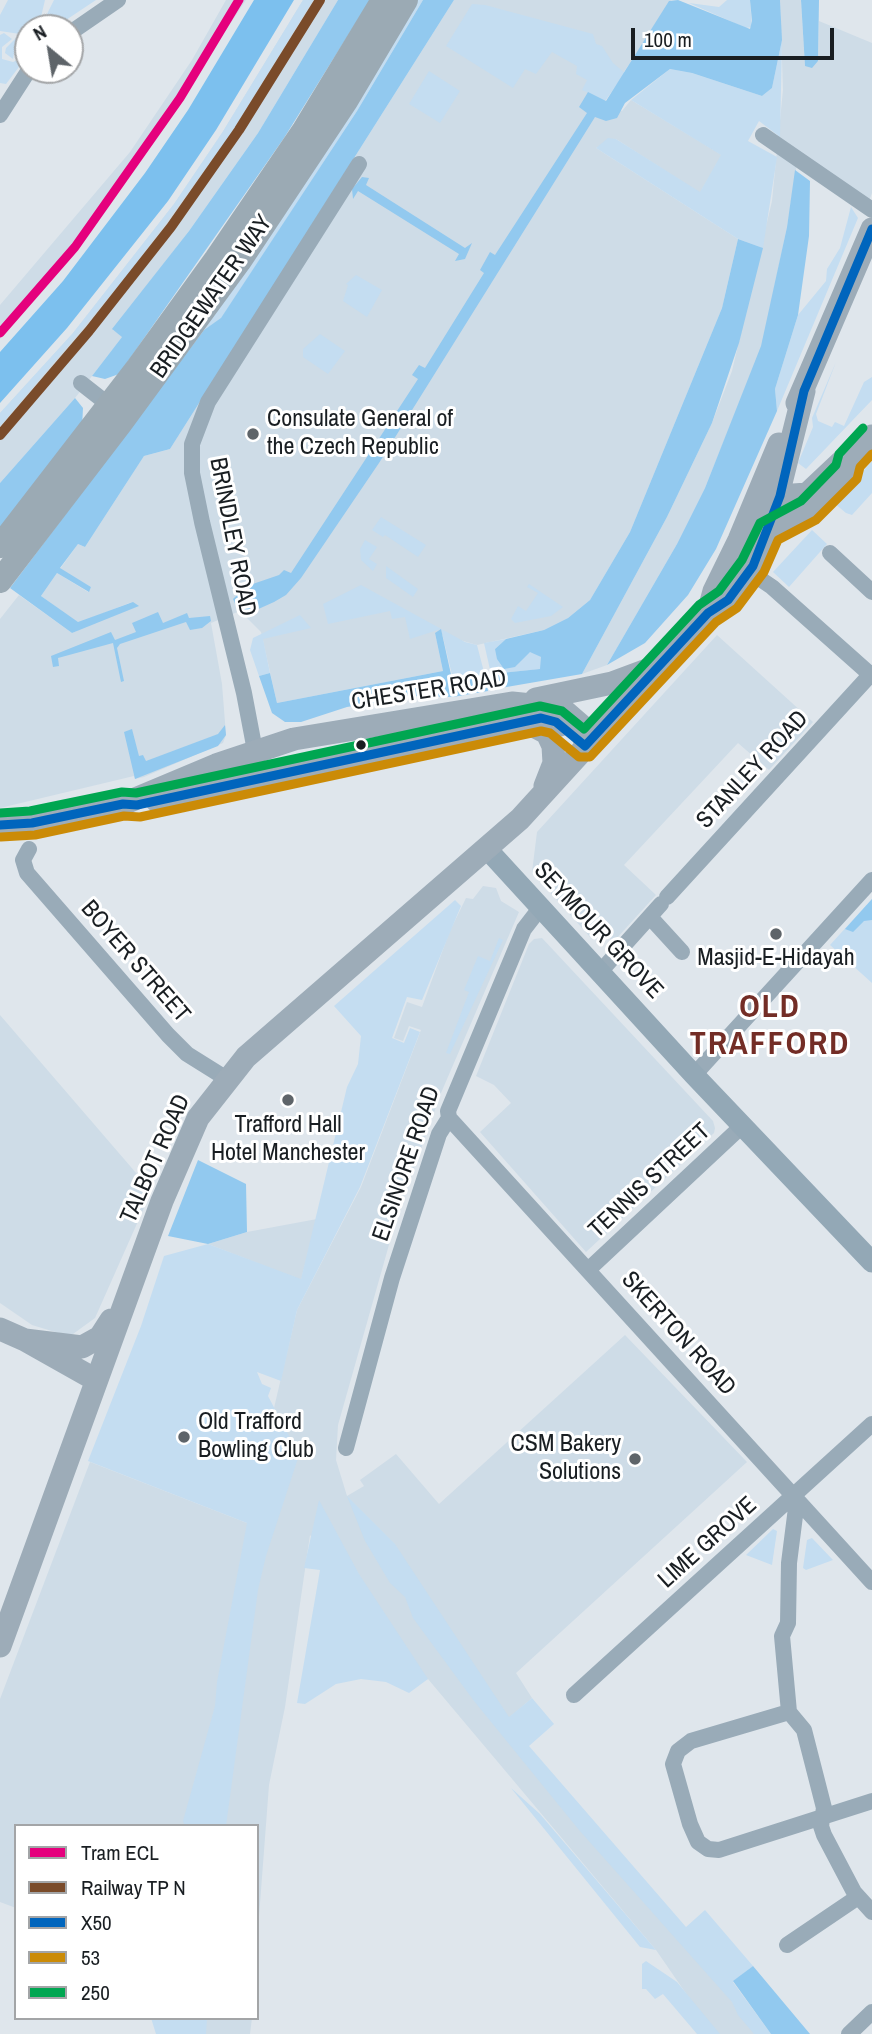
<!DOCTYPE html>
<html>
<head>
<meta charset="utf-8">
<style>
  body { margin:0 }
  #map { position:relative; width:872px; height:2034px; overflow:hidden; background:#dfe6ec; font-family:"Archivo Narrow",sans-serif }
  canvas { display:block }
  .legend { position:absolute; left:14px; top:1824px; width:245px; height:196px; box-sizing:border-box; background:#fff; border:2px solid #a3a5a7; margin:0; padding:9px 12px; list-style:none; font-size:21px; color:#191e22 }
  .legend li { display:flex; align-items:center; gap:14px; height:35px }
  .legend b { width:35px; border:2px solid #a3a5a7 }
  .north { position:absolute; left:14px; top:14px; width:70px; height:70px; box-sizing:border-box; background:#fff; border:2px solid #a3a5a7; border-radius:50%; rotate:330deg; font-size:19px; font-weight:700; line-height:28px; text-align:center; color:#191e22 }
  .north::after { content:''; display:block; margin:auto; width:24px; height:32px; background:#5e6469; clip-path:polygon(50% 0,100% 100%,50% 72%,0 100%) }
  .scale { position:absolute; left:631px; top:28px; width:203px; height:32px; box-sizing:border-box; border:4px solid #191e22; border-top:0; padding-left:9px; font-size:21px; line-height:24px; white-space:nowrap; color:#191e22; -webkit-text-stroke:5px #fff; paint-order:stroke }
</style>
</head>
<body>
<div id="map">
<canvas width="872" height="2034"></canvas>
<ul class="legend">
<li><b style="height:9px;background:#e5007d"></b>Tram ECL</li>
<li><b style="height:9px;background:#7a4b2a"></b>Railway TP N</li>
<li><b style="height:9px;background:#0065bd"></b>X50</li>
<li><b style="height:9px;background:#cb8b07"></b>53</li>
<li><b style="height:9px;background:#00a651"></b>250</li>
</ul>
<div class="north">N</div>
<div class="scale">100 m</div>
</div>
<script>
const ctx = document.querySelector('canvas').getContext('2d');
ctx.lineJoin = 'round';
function paint(path, color) { ctx.fillStyle = color; ctx.fill(path, 'evenodd'); }
const shape = rows => new Path2D(rows.map(r => 'M' + r).join(''));
function trace(path, color, width, dash) { ctx.strokeStyle = color; ctx.lineWidth = width; ctx.lineCap = dash ? 'butt' : 'round'; ctx.setLineDash(dash || []); ctx.stroke(path); }
function drawText(font, color, halo, rows, align = 'center') {
  ctx.font = font + ' "Archivo Narrow",sans-serif'; ctx.lineWidth = 6; ctx.setLineDash([]); ctx.textBaseline = 'middle'; ctx.strokeStyle = halo; ctx.fillStyle = color; for (const [text, x, y, turn = 0] of rows) {
    ctx.save(); ctx.translate(x, y); ctx.rotate((+turn || 0) * Math.PI / 180); ctx.textAlign = isNaN(turn) ? turn : align; if (halo) ctx.strokeText(text, 0, 0); ctx.fillText(text, 0, 0); ctx.restore();
  }
}
paint(shape([
  [226,0,246,0,122,186,76,248,0,339,0,305,130,152,192,60],
  [303,0,338,0,258,133,189,231,113,330,123,336,75,398,0,483,0,413,73,333,174,204,222,133],
  [454,0,671,0,605,101,622,111,631,100,722,155,700,193,616,139,596,148,738,239,722,308,630,532,590,600,568,618,544,630,477,645,435,633,443,671,277,703,261,632,240,611,211,623,222,684,226,735,223,743,144,777,135,779,134,776,0,808,0,619,19,595,72,633,132,602,78,623,41,596,57,573,88,592,91,587,60,569,78,544,85,547,144,456,170,449],
  [780,0,801,0,805,66,818,61,819,21,872,43,872,193,869,201,799,151,787,227,762,346,705,488,677,544,607,665,582,674,667,517,712,423,732,371,772,201,783,90],
  [717,635,813,722,769,770,738,743,624,865,656,895,616,939,590,937,532,872,537,832],
  [483,886,496,888,501,901,519,912,441,1093,398,1213,338,1425,336,1460,347,1496,364,1486,360,1480,396,1454,439,1504,625,1335,747,1462,516,1673,532,1698,509,1718,519,1735,771,2034,714,2034,656,1950,428,1679,422,1681,310,1535,285,1707,269,1785,257,1943,257,1826,16,1826,16,1908,0,1902,0,1699,90,1462,247,1523,297,1310,361,1187,421,1030,409,1026,403,1041,394,1038,407,1002,422,1007,449,933,466,898,473,899],
  [542,938,713,1121,715,1128,714,1133,586,1252,480,1132,511,1103,494,1085,476,1076,529,944,534,939],
  [0,1015,149,1188,147,1201,95,1318,73,1334,65,1335,32,1325,0,1303],
  [317,1219,301,1280,208,1244,247,1232],
  [191,2018,252,2018,250,2034,191,2034]
]), '#cedce7');
paint(shape([
  [8,0,45,0,41,17,28,28,23,42,15,47,13,59,5,53,6,48,20,34,0,31,0,15],
  [54,0,96,0,54,28,40,28],
  [303,0,313,0,228,138,128,274,0,426,0,413,73,333,174,204,222,133],
  [415,0,423,0,357,111,221,319,204,330],
  [727,0,750,0,752,27,746,28,689,3,719,7],
  [472,4,485,5,593,34,596,44,602,46,613,63,625,73,605,101,582,90,587,80,576,74,577,66,552,52,536,74,525,69,513,88,446,46],
  [4,33,12,39,2,47,2,59,13,62,18,60,28,41,28,55,6,84,0,83,0,35],
  [782,40,780,137,759,121,748,141,777,157,763,248,738,239,596,148,608,138,616,139,700,192,721,155,631,100,670,69,692,73,762,96,772,88],
  [429,71,460,91,440,123,409,104],
  [851,207,858,218,777,411,775,389,798,315,826,281,827,269,840,248],
  [356,275,382,290,367,317,343,301,348,285,346,284],
  [320,334,345,351,328,374,303,357,303,349],
  [836,362,816,414,818,421,832,427,835,422,844,426,864,382,872,377,872,400,806,469,798,463,813,427,812,418],
  [872,461,872,493,852,515,846,513,834,503],
  [381,517,426,545,418,557,385,535,383,537,372,530],
  [812,530,827,544,789,587,773,572],
  [365,540,377,547,369,559,377,564,373,571,361,560,360,549],
  [386,566,418,589,413,597,386,578],
  [529,584,563,607,551,616,515,623,511,619,518,606,526,611,538,593,527,587],
  [361,585,465,642,477,645,485,676,453,679,441,629,410,639,405,617,392,619,390,611,328,624,323,604],
  [300,615,311,628,263,639,270,673,259,676,250,650,253,638],
  [506,639,495,649,515,667,530,651,541,657,541,669,491,674,484,643],
  [872,899,872,983,830,945],
  [455,900,461,906,422,1000,407,997,392,1038,404,1043,410,1028,420,1032,360,1187,297,1310,281,1381,257,1372,262,1384,271,1388,268,1396,299,1455,266,1556,258,1590,226,1826,185,1826,183,1821,215,1706,217,1682,247,1523,88,1461,141,1326,164,1256,208,1244,301,1279,347,1087,358,1064,361,1036,334,1006],
  [499,938,503,940,450,1054,446,1053,469,992,464,990,478,956,490,961],
  [347,1496,395,1544,509,1717,532,1698,554,1724,529,1746,686,1927,705,1910,753,1966,733,1982,771,2034,754,2034,738,2015,732,2002,579,1830,474,1701,413,1618,405,1597,390,1583,365,1541],
  [319,1500,359,1574,428,1679,409,1693,386,1682,361,1679,336,1684,305,1704,297,1703,320,1570,304,1568],
  [773,1529,777,1531,772,1565,746,1555],
  [812,1538,833,1560,806,1570,803,1568,807,1540],
  [511,1788,540,1814,656,1950,640,1947],
  [646,1961,677,1982,720,2034,697,2034,663,1994,655,1999,646,1989,642,1989,642,1964],
  [151,2018,207,2018,206,2034,156,2034]
]), '#c4ddf1');
paint(shape([
  [338,0,370,0,284,138,119,374,105,379,92,376,122,337,112,329,189,231,258,133],
  [423,0,454,0,170,449,144,456,85,547,78,544,60,568,91,587,89,592,57,573,41,596,78,622,133,602,139,606,72,633,10,588,204,330,221,318,357,111],
  [678,0,750,29,752,21,750,0,780,0,782,40,772,88,762,96,692,73,670,69,625,103,617,118,606,121,595,117,379,463,301,578,286,595,274,602,254,611,238,610,233,599,247,586,279,575,284,570,291,573,418,379,412,375,419,365,425,368,484,273,480,270,490,252,495,255,587,113,579,107,588,92,606,101,669,1],
  [801,0,819,0,818,61,812,68,805,66],
  [795,170,810,181,809,236,798,315,775,389,777,411,716,549,688,595,645,643,607,665,677,544,705,488,761,346,787,227],
  [362,177,369,178,366,185,465,248,472,243,465,259,455,261,459,254,358,191,353,199,352,189],
  [738,239,763,248,739,343,712,423,667,517,582,674,495,689,491,674,540,669,541,657,530,652,515,667,504,669,497,659,495,649,506,639,544,630,568,618,590,600,630,532,722,308],
  [75,398,83,408,82,427,0,529,0,483],
  [158,612,163,623,187,613,189,618,210,616,211,621,202,628,190,630,186,622,120,644,117,648,124,681,121,682,113,643,58,658,59,666,53,667,51,656,111,632,115,640,136,632,132,623],
  [441,629,452,679,485,676,488,691,453,697,411,696,347,707,301,722,285,722,272,713,259,676,270,673,277,703,443,671,435,633],
  [225,725,226,735,218,746,135,779,124,732,132,729,139,756,143,755,146,761,218,734],
  [872,899,872,920,864,921,853,932,845,929],
  [198,1160,246,1184,247,1232,208,1244,168,1236],
  [753,1966,810,2034,771,2034,733,1981]
]), '#92c9ef');
paint(shape([
  [254,0,294,0,216,130,168,201,67,328,0,403,0,352,63,281,145,173,188,110]
]), '#7cc0ee');
trace(shape([
  [70,33,118,0],
  [0,115,29,70],
  [763,135,872,210],
  [81,383,109,405],
  [830,553,872,592],
  [750,572,772,587,872,676],
  [260,777,244,693,202,522,192,473,192,444,208,402,359,164],
  [29,849,23,860,27,873,168,1035,187,1054,227,1079],
  [667,897,872,673],
  [650,917,682,952],
  [600,972,661,904],
  [694,1075,872,880],
  [449,1118,872,1582],
  [588,1270,742,1126],
  [346,1448,392,1278,439,1134,449,1118,448,1111,524,929,541,907],
  [797,1500,789,1563,788,1623,782,1636,789,1712,804,1730,824,1808,821,1826,824,1835,854,1892,872,1912],
  [574,1695,872,1424],
  [789,1712,691,1741,678,1751,673,1764,690,1824,698,1842,708,1849,719,1850,872,1801],
  [787,1945,858,1897],
  [849,2034,872,2012]
]), '#99abb8', 16);
trace(shape([
  [487,849,694,1075,872,1262]
]), '#93a8b6', 21);
trace(shape([
  [797,403,872,229],
  [768,506,780,496,807,494,841,462,849,461],
  [769,531,808,511,847,471,849,461,872,436],
  [708,613,714,591,739,540,779,444],
  [536,699,612,683,655,667],
  [526,722,547,733,553,746,554,763,545,786],
  [157,801,541,718,560,725],
  [0,825,32,823,123,804,216,765,294,739,512,703,561,708,584,728,585,746],
  [0,1329,25,1340,96,1380],
  [25,1340,82,1347,100,1337,111,1320],
  [0,1646,162,1201,198,1118,246,1057,520,819,708,613,728,600,753,566,769,531,804,391]
]), '#9dacb8', 23);
trace(shape([
  [0,546,138,367,216,259,304,130,383,0],
  [0,581,121,423,239,262,346,101,406,0]
]), '#9baab4', 24);
trace(shape([
  [0,825,32,823,123,804,137,805,541,718,556,722,585,746,708,613,728,600,753,566,780,496,804,391,872,229]
]), '#0065bd', 9);
trace(shape([
  [1,837,35,835,124,816,140,817,541,731,550,733,579,757,590,757,716,622,737,608,764,572,778,540,816,520,857,479,860,467,872,454]
]), '#cb8b07', 9);
trace(shape([
  [0,813,30,811,122,792,136,793,540,706,562,711,584,729,699,605,719,591,742,560,760,523,801,501,836,465,839,454,863,428]
]), '#00a651', 9);
trace(shape([
  [0,435,89,331,171,227,239,130,320,0]
]), '#7a4b2a', 10);
trace(shape([
  [0,333,75,247,180,98,239,0]
]), '#e5007d', 9);
for (const [x, y, r, color] of [
  [253,434,7,"#5e6469"],
  [361,745,6,"#191e22"],
  [776,934,7,"#5e6469"],
  [288,1100,7,"#5e6469"],
  [184,1437,7,"#5e6469"],
  [635,1459,7,"#5e6469"]
]) { const dot = new Path2D(); dot.arc(x, y, r, 0, 2 * Math.PI); ctx.fillStyle = color; ctx.fill(dot); trace(dot, '#fff', 2.5); }
drawText('24px', '#191e22', '#fff', [
  ["BRIDGEWATER WAY",212,297,-55],
  ["BRINDLEY ROAD",232,537,79],
  ["CHESTER ROAD",429,691,-9],
  ["STANLEY ROAD",753,770,-47],
  ["SEYMOUR GROVE",598,931,47],
  ["BOYER STREET",135,962,49],
  ["TALBOT ROAD",156,1159,-66],
  ["ELSINORE ROAD",407,1164,-71],
  ["TENNIS STREET",650,1181,-43],
  ["SKERTON ROAD",678,1334,48],
  ["LIME GROVE",708,1543,-42]
]);
drawText('24px', '#191e22', '#fff', [
  ["Consulate General of",267,420],
  ["the Czech Republic",267,448],
  ["Masjid-E-Hidayah",776,959,"center"],
  ["Trafford Hall",288,1126,"center"],
  ["Hotel Manchester",288,1154,"center"],
  ["Old Trafford",198,1423],
  ["Bowling Club",198,1451],
  ["CSM Bakery",621,1445,"right"],
  ["Solutions",621,1473,"right"]
], 'left');
ctx.letterSpacing = '2px';
drawText('bold 32px', '#732d26', '#fff', [
  ["OLD",770,1008],
  ["TRAFFORD",770,1045]
]);
ctx.letterSpacing = '0px';
</script>
</body>
</html>
